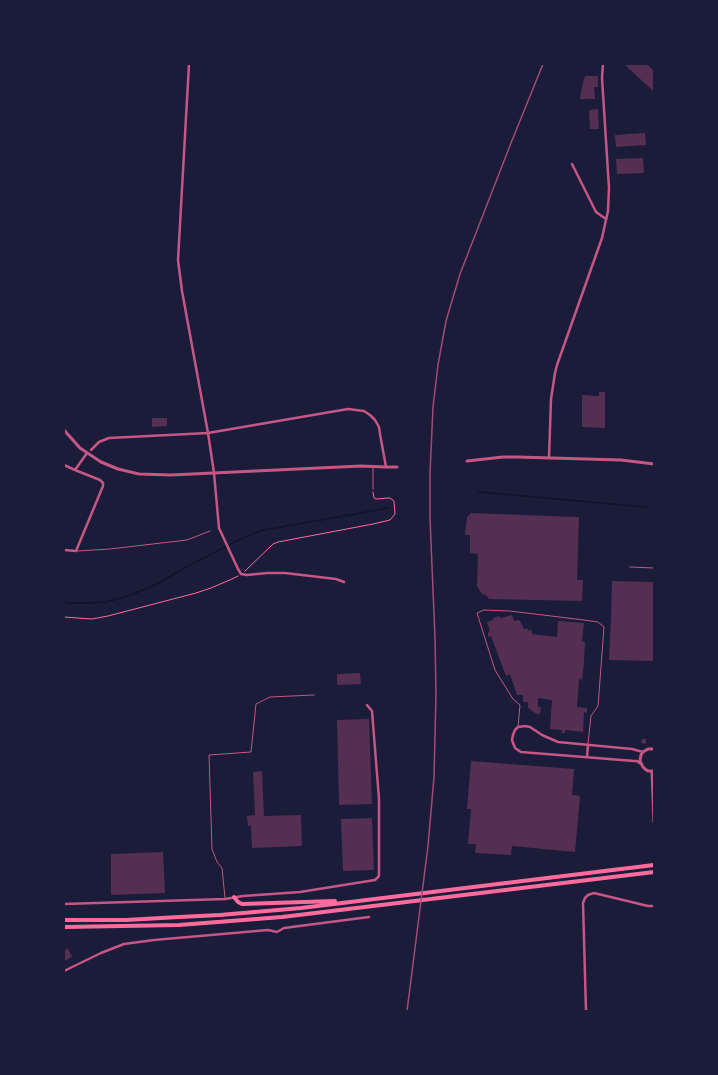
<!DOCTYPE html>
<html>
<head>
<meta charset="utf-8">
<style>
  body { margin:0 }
  #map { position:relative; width:718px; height:1075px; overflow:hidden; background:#1b1b3a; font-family:Helvetica,sans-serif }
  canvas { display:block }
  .frame { position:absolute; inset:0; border:65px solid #1b1b3a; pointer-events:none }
</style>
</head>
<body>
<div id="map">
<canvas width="718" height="1075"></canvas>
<div class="frame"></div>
</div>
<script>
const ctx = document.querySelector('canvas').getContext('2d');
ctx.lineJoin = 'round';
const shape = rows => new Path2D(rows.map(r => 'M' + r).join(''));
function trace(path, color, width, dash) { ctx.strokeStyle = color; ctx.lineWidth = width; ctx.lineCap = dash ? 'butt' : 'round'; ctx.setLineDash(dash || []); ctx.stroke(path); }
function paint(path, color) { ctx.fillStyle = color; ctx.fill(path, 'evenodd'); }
trace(shape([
  [479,492,646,507],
  [64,602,69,603,87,603,106,602,128,596,157,584,188,566,245,537,264,530,389,508]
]), '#12122b', 1.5);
paint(shape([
  [624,64,647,64,654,71,654,92],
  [585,76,598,76,598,87,594,87,595,99,580,99,582,86],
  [598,109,599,129,590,129,589,110],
  [645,133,646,145,616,147,615,135],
  [643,158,644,173,617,174,616,159],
  [599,392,605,392,605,428,582,427,582,395,599,396],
  [152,418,167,418,167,426,152,427],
  [471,513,579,517,577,580,583,580,582,601,489,599,486,595,482,594,477,586,478,554,470,553,470,535,465,535,467,517],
  [612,581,654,582,654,661,609,660,611,619],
  [512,615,514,621,519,620,520,621,524,629,527,628,528,631,531,629,532,634,557,637,558,621,584,623,582,641,585,642,584,662,582,680,579,679,577,707,587,708,587,713,584,712,583,732,565,730,565,733,562,733,562,730,550,729,552,700,538,698,538,707,541,707,540,714,537,714,528,708,528,702,523,702,523,695,517,695,510,674,506,676,491,636,488,637,488,632,490,631,487,622,493,620,495,617,496,618,498,616,501,618],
  [360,673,361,684,337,685,337,674],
  [369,719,372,804,339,805,337,720],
  [642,739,646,739,646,744,641,743],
  [471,761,574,769,572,795,580,796,575,852,512,846,511,855,475,853,476,844,468,844,471,809,467,809],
  [262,771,264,816,301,815,302,846,252,848,251,826,248,826,247,816,255,815,253,772],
  [372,818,374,870,343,871,341,819],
  [163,852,165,893,111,895,111,854],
  [68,948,72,957,64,961,64,950]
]), '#542f53');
trace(shape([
  [245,571,273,544,278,542,373,524,390,520,395,514,394,501,390,498,388,498,376,499,374,498,373,492],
  [64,617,92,619,108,616,196,593,211,588,232,579,238,576]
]), '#ff6b9d', 1);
trace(shape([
  [373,489,373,468],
  [77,551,110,549,187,540,210,531],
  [630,567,654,568],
  [518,727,520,705,513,699,495,670,477,613,484,610,510,611,584,620,598,622,604,627,598,706,591,716,588,744],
  [225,898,222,868,217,862,212,849,209,755,251,752,256,704,270,697,314,695]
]), '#c65784', 1);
trace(shape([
  [189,64,178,260,182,291,208,433,214,473,219,528,238,569,241,574,247,575,267,573,285,573,336,579,344,582],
  [572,164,596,212,606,219],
  [91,450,99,442,109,438,208,433,348,409,364,411,370,415,375,420,379,427,380,434,386,467],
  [549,458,551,399,555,373,557,365,602,238,608,211,609,188,602,78,603,64],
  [64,465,75,470,87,453],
  [64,550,76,551,103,486,103,483,100,480,75,470],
  [587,757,588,745],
  [641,764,637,761,634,761,521,752,515,748,512,740,513,735,515,730,518,727,525,726,530,727,542,735,558,742,632,749,643,752],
  [64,904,225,899,243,896,300,892,375,880,379,876,379,799,372,711,367,705],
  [64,971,101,953,124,944,154,940,268,930,277,932,284,928,369,917],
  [586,1011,583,903,585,898,588,895,594,893,648,906,654,906]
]), '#c65784', 2.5);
trace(shape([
  [64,430,80,448,101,462,118,469,139,474,171,475,361,466,386,467,397,467],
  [467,461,503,457,517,457,621,460,654,464],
  [654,749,648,749,643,752,641,755,640,761,643,767,645,769,648,771,654,771],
  [652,771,654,822]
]), '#c65784', 3);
trace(shape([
  [234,897,238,902,242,904,335,901],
  [64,920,126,920,179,917,220,915,301,908,654,865],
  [64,927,179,925,282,917,654,872]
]), '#ff6b9d', 4);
trace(shape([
  [407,1011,428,846,434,777,436,695,435,638,430,518,430,473,433,407,438,365,446,321,460,274,511,143,543,64]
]), '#a44b75', 1.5);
</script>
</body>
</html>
